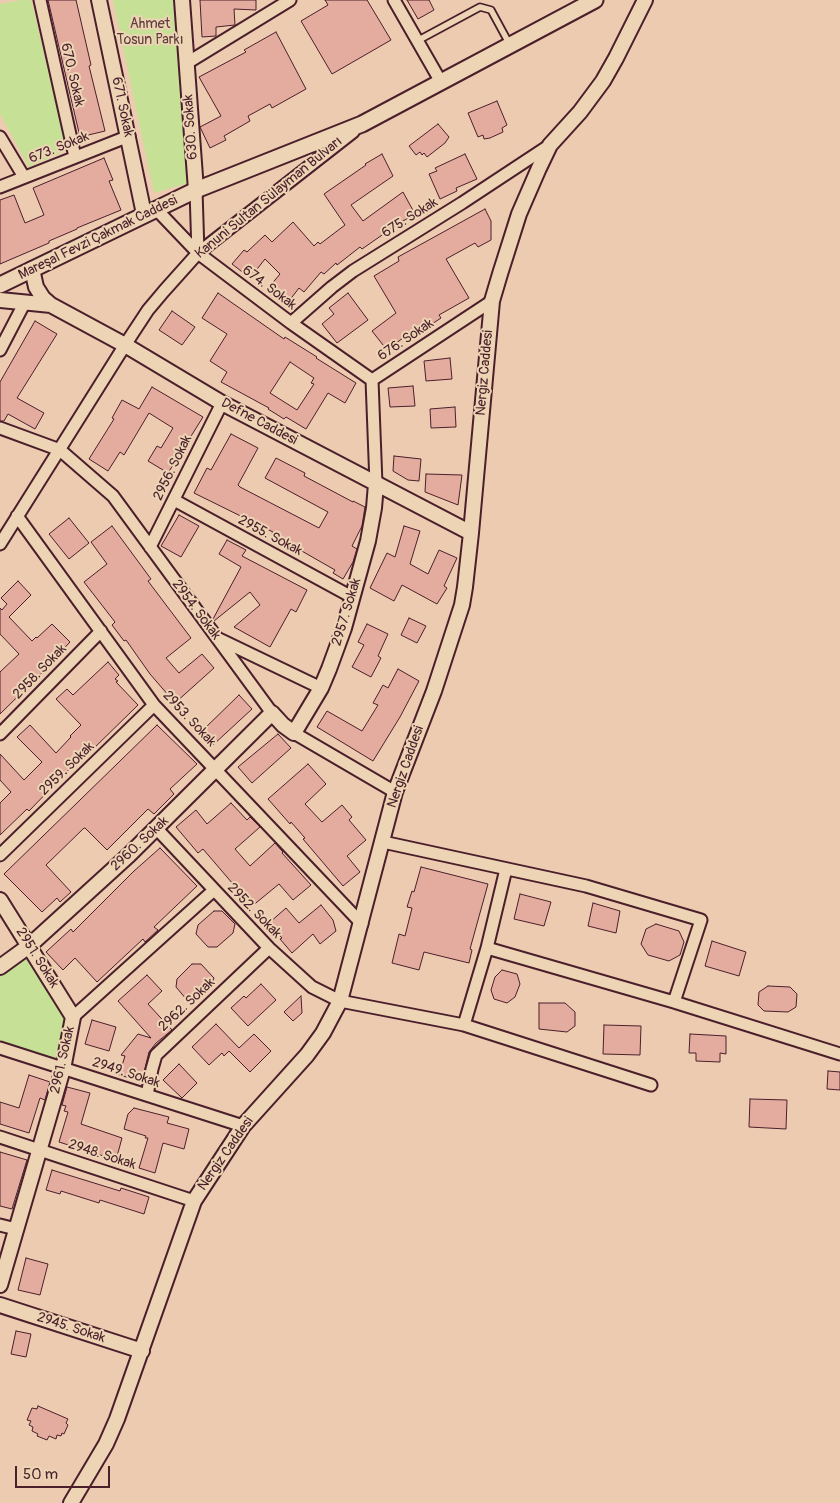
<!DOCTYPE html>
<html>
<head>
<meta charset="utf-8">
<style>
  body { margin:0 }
  #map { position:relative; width:840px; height:1503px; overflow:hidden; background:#edcbb0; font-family:Pangolin,sans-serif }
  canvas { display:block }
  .scale { position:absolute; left:15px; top:1466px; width:95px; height:22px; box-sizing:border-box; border:2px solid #4a1f2b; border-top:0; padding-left:6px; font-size:15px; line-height:18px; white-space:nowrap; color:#4a1f2b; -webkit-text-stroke:4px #ecd4b4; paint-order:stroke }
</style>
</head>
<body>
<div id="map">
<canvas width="840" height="1503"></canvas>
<div class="scale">50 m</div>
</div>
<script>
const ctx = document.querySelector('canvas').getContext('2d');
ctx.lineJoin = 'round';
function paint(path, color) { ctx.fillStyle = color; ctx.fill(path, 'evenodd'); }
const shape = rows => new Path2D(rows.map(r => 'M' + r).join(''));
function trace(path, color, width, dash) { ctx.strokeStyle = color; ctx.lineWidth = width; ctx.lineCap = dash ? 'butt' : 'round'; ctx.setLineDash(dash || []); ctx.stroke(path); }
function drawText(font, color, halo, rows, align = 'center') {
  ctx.font = font + ' Pangolin,sans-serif'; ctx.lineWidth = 4; ctx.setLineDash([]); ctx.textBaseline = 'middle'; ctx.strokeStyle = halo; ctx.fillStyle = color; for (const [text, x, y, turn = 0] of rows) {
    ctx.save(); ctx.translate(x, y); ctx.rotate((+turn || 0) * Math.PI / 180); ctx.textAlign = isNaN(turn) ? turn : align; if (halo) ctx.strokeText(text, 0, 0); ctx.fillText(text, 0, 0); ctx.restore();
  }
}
paint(shape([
  [21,0,31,0,67,150,29,167,0,114,0,4],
  [113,0,176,0,188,183,154,193],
  [29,956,69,1020,58,1060,0,1042,0,975]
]), '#c6e096');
const building = shape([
  [48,0,76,0,91,65,89,66,105,131,80,137,48,0],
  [200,0,256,0,256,10,234,9,235,25,216,27,216,36,202,37,200,0],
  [325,0,367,0,391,40,332,74,301,21,328,5,325,0],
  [407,0,429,0,434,10,418,19,407,0],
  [276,32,306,89,272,108,270,104,248,116,250,121,224,136,226,140,210,148,200,127,221,116,199,77,246,52,244,50,276,32],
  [497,101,507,125,502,128,503,132,490,138,484,139,483,135,478,137,468,113,497,101],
  [438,124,449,137,445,143,427,157,424,153,422,155,420,152,416,155,409,146,438,124],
  [382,154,393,176,351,205,363,221,403,192,415,214,398,224,362,249,360,247,337,265,336,263,324,274,321,272,304,292,299,288,289,301,270,286,280,274,265,259,250,278,232,264,244,250,247,252,265,235,272,242,293,222,314,246,318,242,320,244,345,225,324,194,366,165,365,164,382,154],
  [465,154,477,179,456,188,457,191,440,199,429,174,437,171,435,168,465,154],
  [104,158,113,180,109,181,121,210,77,228,77,229,49,241,49,243,0,264,0,200,14,195,25,223,44,215,33,188,104,158],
  [485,209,491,221,491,240,478,247,475,243,446,259,469,298,439,315,441,318,429,326,428,325,413,335,411,332,387,350,372,331,396,313,374,276,399,261,398,257,485,209],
  [218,293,284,339,285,337,317,357,316,358,356,383,345,403,328,393,306,429,286,417,284,419,268,409,269,408,221,382,227,372,210,361,227,334,202,318,218,293],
  [290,362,314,378,311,383,314,384,297,410,270,393,290,362],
  [348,293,368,320,337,343,322,324,334,314,329,308,348,293],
  [172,311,195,327,182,345,159,330,172,311],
  [35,321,57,334,17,398,44,413,35,429,8,414,4,421,0,421,0,382,35,321],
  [450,358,452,379,426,381,424,361,450,358],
  [413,386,415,406,390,407,388,388,413,386],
  [152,387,203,417,168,473,148,461,157,446,161,448,173,428,149,413,124,455,120,452,108,471,89,459,114,419,112,418,122,400,139,409,152,387],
  [455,407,456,427,431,428,430,409,455,407],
  [231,434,258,448,238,485,240,487,319,528,328,512,265,478,276,458,305,473,304,476,353,502,353,501,365,507,362,526,352,546,357,549,353,562,343,579,333,573,335,570,272,534,273,532,194,493,207,468,211,470,231,434],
  [394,456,421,459,419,481,408,480,393,471,394,456],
  [426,474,462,475,458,505,425,492,426,474],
  [179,515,199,526,181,557,161,546,179,515],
  [69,518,89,543,69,559,49,534,69,518],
  [112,526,151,579,148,581,191,638,166,658,179,673,202,654,214,668,175,703,150,674,126,640,124,641,112,625,115,622,84,582,107,564,91,542,112,526],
  [404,526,420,531,410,564,428,574,439,550,457,558,444,586,447,588,437,604,402,585,394,601,370,588,387,553,395,557,404,526],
  [227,540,246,550,242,556,307,590,296,612,291,609,270,647,234,627,260,605,250,592,214,621,213,619,241,567,219,554,227,540],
  [18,581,31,595,9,617,32,641,36,637,37,638,52,624,70,642,56,657,57,658,0,714,0,672,19,654,0,634,0,608,2,610,7,604,1,598,18,581],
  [409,618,426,626,417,643,401,635,409,618],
  [367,624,388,634,378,656,381,658,371,677,352,667,364,645,358,642,367,624],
  [108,662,119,675,115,679,118,681,116,682,138,705,88,754,86,752,29,811,27,809,0,835,0,803,11,792,0,780,0,754,24,780,42,762,17,737,30,725,56,753,71,737,70,736,81,725,56,699,67,689,73,695,108,662],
  [398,669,419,681,400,717,373,761,317,727,327,711,362,731,378,705,373,703,383,685,388,688,398,669],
  [239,695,252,709,213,745,201,732,239,695],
  [157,725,197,764,170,789,174,794,154,814,148,809,107,850,85,828,84,828,46,865,71,892,60,902,57,898,42,912,4,874,157,725],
  [278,734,291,748,252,783,238,767,278,734],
  [308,764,326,784,305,804,322,822,342,805,352,817,349,820,366,840,347,856,360,872,343,886,303,839,305,838,291,822,290,824,268,799,308,764],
  [231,803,247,820,250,817,260,827,235,849,250,866,275,843,283,852,282,853,311,885,293,900,279,884,251,907,237,892,239,891,203,849,198,853,176,827,196,810,207,824,231,803],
  [160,848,197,886,154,927,158,930,145,942,143,939,97,982,75,958,63,970,46,952,71,929,73,932,134,871,160,848],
  [421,867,488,884,470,949,472,950,469,963,424,952,419,970,392,963,399,934,405,936,412,908,407,907,412,891,414,892,421,867],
  [520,894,551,902,544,926,514,919,520,894],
  [593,903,620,911,616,933,588,926,593,903],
  [321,905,333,920,336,931,320,944,313,934,292,953,280,939,282,938,269,923,286,908,299,923,321,905],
  [214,911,222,911,235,924,233,933,217,947,208,947,196,934,198,925,214,911],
  [656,924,679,931,684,942,680,955,669,961,648,955,641,944,646,929,656,924],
  [712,941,746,952,739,976,705,966,712,941],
  [192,964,201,964,214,978,211,986,197,999,187,1000,176,987,177,979,192,964],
  [502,970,517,974,520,984,515,997,507,1003,494,999,491,990,495,977,502,970],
  [147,975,162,991,148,1004,172,1030,156,1043,149,1052,142,1081,119,1075,125,1056,121,1055,138,1034,151,1038,118,1001,147,975],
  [261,984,276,1000,248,1026,231,1008,244,996,246,998,261,984],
  [768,986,790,987,797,994,796,1007,788,1012,764,1011,758,1005,759,992,768,986],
  [301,996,302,1013,293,1021,284,1012,301,996],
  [539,1003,565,1003,575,1012,575,1026,567,1032,539,1029,539,1003],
  [92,1020,116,1027,109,1051,85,1044,92,1020],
  [216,1024,239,1048,254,1034,271,1051,250,1072,229,1051,224,1056,222,1053,209,1065,192,1047,216,1024],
  [604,1025,641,1026,640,1055,603,1054,604,1025],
  [690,1034,726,1036,726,1054,720,1053,720,1062,696,1061,696,1053,689,1053,690,1034],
  [179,1064,197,1083,182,1098,163,1080,179,1064],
  [828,1071,840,1072,840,1090,827,1089,828,1071],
  [29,1075,50,1082,45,1100,40,1098,29,1133,0,1124,0,1102,19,1108,29,1075],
  [67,1087,90,1093,81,1124,122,1138,116,1160,59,1142,68,1112,64,1111,66,1106,62,1105,67,1087],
  [750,1099,787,1100,786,1129,749,1127,750,1099],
  [134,1108,169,1117,167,1123,189,1129,184,1149,163,1143,155,1173,139,1168,148,1138,145,1138,146,1136,124,1129,128,1114,134,1108],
  [0,1152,27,1160,12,1209,0,1206,0,1152],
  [52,1170,120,1191,121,1188,149,1197,144,1214,100,1200,99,1203,61,1191,60,1194,46,1190,52,1170],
  [26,1258,48,1264,40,1295,18,1290,26,1258],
  [16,1331,31,1334,26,1357,11,1354,16,1331],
  [38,1406,68,1419,66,1423,68,1425,64,1434,62,1433,61,1436,57,1435,56,1439,49,1436,47,1440,37,1436,38,1434,32,1431,33,1427,29,1425,31,1421,27,1420,32,1408,37,1409,38,1406]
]);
paint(building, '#e4ac9f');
trace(building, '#4a1f2b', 1);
const service = shape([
  [417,41,480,7,491,10,510,45]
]);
const minor = shape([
  [40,0,75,157],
  [394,0,441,82],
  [187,63,290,0],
  [0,137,24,177],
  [0,187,129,136],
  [196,190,198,253],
  [156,209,198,253,291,323,372,380],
  [291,323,332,287,353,271,462,203,550,145],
  [0,350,25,302],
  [0,428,60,450,113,496,272,713],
  [376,484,372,380,492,301],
  [174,500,352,597],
  [17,516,154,705,362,924],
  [0,544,125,345,148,310,164,291,198,253,353,132],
  [150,547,222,403],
  [219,639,321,688],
  [294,733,395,792],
  [0,734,101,631],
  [157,829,269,948,312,987,340,1001,464,1025,487,948,506,869],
  [383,842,586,886,701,920,674,1002],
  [0,855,154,705],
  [487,948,674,1002,840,1054],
  [73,1017,214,890],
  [464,1025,651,1085],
  [0,1048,243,1126],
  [147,1095,152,1069,156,1055,269,948],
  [0,1137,194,1201],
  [0,1225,16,1229]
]);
const tertiary = shape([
  [99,0,144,214],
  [182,0,196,190],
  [0,300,51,305,43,298,36,287,32,269],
  [51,305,125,345,222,403,471,533],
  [0,900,73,1017,63,1069,0,1285],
  [0,967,29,946,129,855,272,713,283,725,294,733,321,688,329,669,344,628,368,541,374,508,376,484],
  [0,1305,142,1351],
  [71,1503,106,1444,117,1419,194,1201,243,1126,307,1055,323,1033,340,1001,395,792,434,691,462,605,465,587,471,533,492,301,500,274,519,214,539,168,550,145,580,112,603,81,616,58,645,0]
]);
const secondary = shape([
  [0,285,196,190,362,124,595,0]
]);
trace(service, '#4a1f2b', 9);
trace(minor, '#4a1f2b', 15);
trace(tertiary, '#4a1f2b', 18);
trace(secondary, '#4a1f2b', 19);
trace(service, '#ecd4b4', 5.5);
trace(minor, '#ecd4b4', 11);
trace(tertiary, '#ecd4b4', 14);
trace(secondary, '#ecd4b4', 15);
drawText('14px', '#5d3c3b', '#ecd4b4', [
  ["Ahmet",150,24],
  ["Tosun Parkı",150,40]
]);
drawText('14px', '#4a1f2b', '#ecd4b4', [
  ["670. Sokak",72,75,77],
  ["671. Sokak",122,107,78],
  ["630. Sokak",191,127,-94],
  ["673. Sokak",59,148,-22],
  ["Kanuni Sultan Sülayman Bulvarı",269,198,-39],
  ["675. Sokak",410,218,-32],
  ["Mareşal Fevzi Çakmak Caddesi",98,238,-26],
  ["674. Sokak",269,288,37],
  ["676. Sokak",406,340,-34],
  ["Nergiz Caddesi",485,373,-85],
  ["Defne Caddesi",259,422,28],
  ["2956. Sokak",173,468,-64],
  ["2955. Sokak",270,536,28],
  ["2954. Sokak",196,610,53],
  ["2957. Sokak",347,612,-73],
  ["2958. Sokak",40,672,-46],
  ["2953. Sokak",189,719,47],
  ["Nergiz Caddesi",406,767,-71],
  ["2959. Sokak",67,769,-44],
  ["2960. Sokak",140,844,-43],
  ["2952. Sokak",254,911,46],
  ["2951. Sokak",37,958,58],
  ["2962. Sokak",187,1005,-43],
  ["2961. Sokak",63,1060,-77],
  ["2949. Sokak",126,1073,18],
  ["Nergiz Caddesi",226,1154,-55],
  ["2948. Sokak",102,1155,18],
  ["2945. Sokak",71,1328,18]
]);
</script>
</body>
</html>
